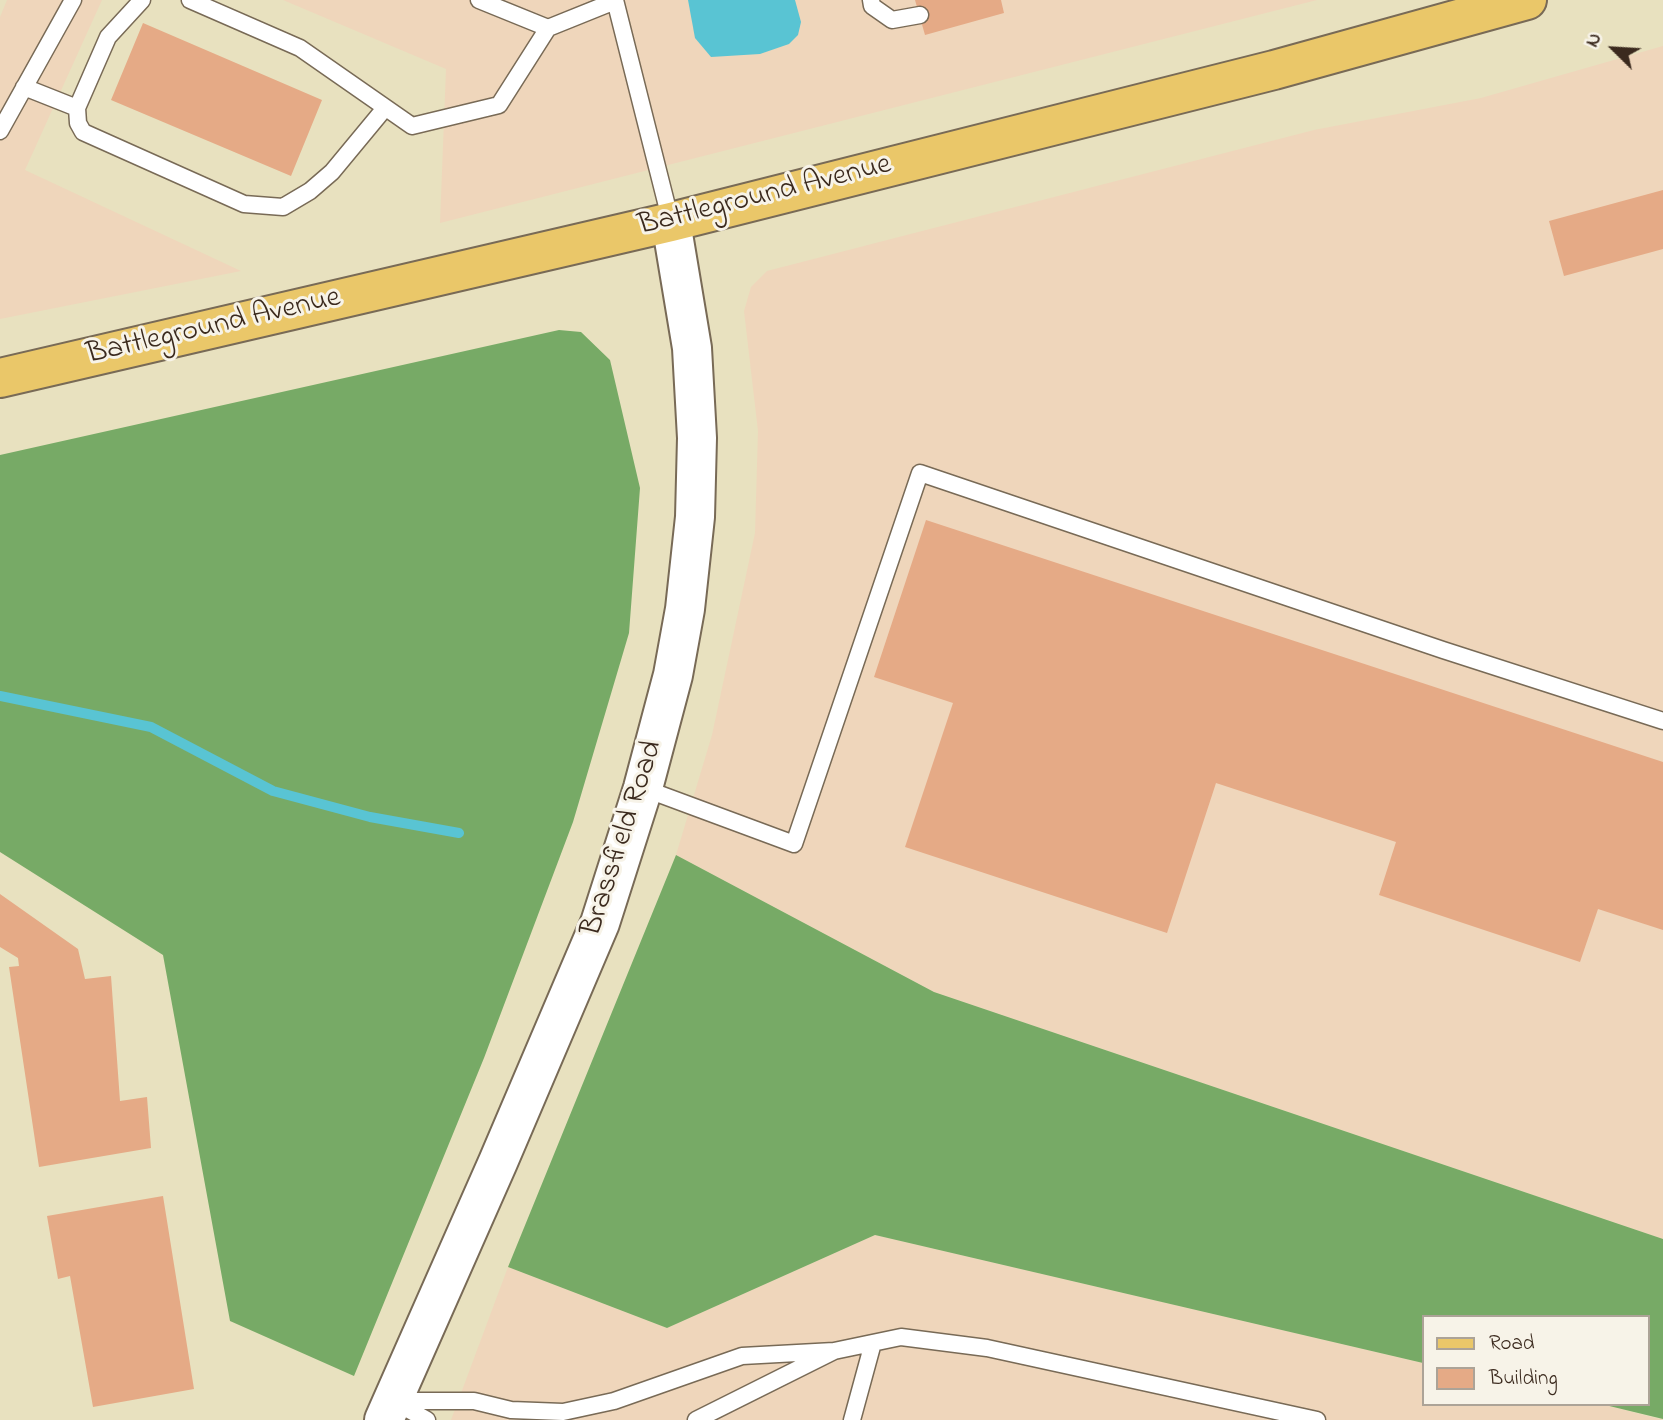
<!DOCTYPE html>
<html>
<head>
<meta charset="utf-8">
<style>
  body { margin:0 }
  #map { position:relative; width:1663px; height:1420px; overflow:hidden; background:#e8e1bf; font-family:"Indie Flower",sans-serif }
  canvas { display:block }
  .legend { position:absolute; left:1422px; top:1315px; width:228px; height:91px; box-sizing:border-box; background:#f7f3e8; border:2px solid #aca397; margin:0; padding:9px 12px; list-style:none; font-size:21px; color:#3b2a1e }
  .legend li { display:flex; align-items:center; gap:14px; height:35px }
  .legend b { width:35px; border:2px solid #aca397 }
  .north { position:absolute; left:1579px; top:14px; width:70px; height:70px; -webkit-text-stroke:5px #f7f3e8; paint-order:stroke; rotate:294deg; font-size:19px; font-weight:700; line-height:28px; text-align:center; color:#3b2a1e }
  .north::after { content:''; display:block; margin:auto; width:24px; height:32px; background:#3b2a1e; clip-path:polygon(50% 0,100% 100%,50% 72%,0 100%) }
</style>
</head>
<body>
<div id="map">
<canvas width="1663" height="1420"></canvas>
<ul class="legend">
<li><b style="height:9px;background:#eac769"></b>Road</li>
<li><b style="height:19px;background:#e5aa86"></b>Building</li>
</ul>
<div class="north">N</div>
</div>
<script>
const ctx = document.querySelector('canvas').getContext('2d');
ctx.lineJoin = 'round';
function paint(path, color) { ctx.fillStyle = color; ctx.fill(path, 'evenodd'); }
const shape = rows => new Path2D(rows.map(r => 'M' + r).join(''));
function trace(path, color, width, dash) { ctx.strokeStyle = color; ctx.lineWidth = width; ctx.lineCap = dash ? 'butt' : 'round'; ctx.setLineDash(dash || []); ctx.stroke(path); }
function drawText(font, color, halo, rows, align = 'center') {
  ctx.font = font + ' "Indie Flower",sans-serif'; ctx.lineWidth = 6; ctx.setLineDash([]); ctx.textBaseline = 'middle'; ctx.strokeStyle = halo; ctx.fillStyle = color; for (const [text, x, y, turn = 0] of rows) {
    ctx.save(); ctx.translate(x, y); ctx.rotate((+turn || 0) * Math.PI / 180); ctx.textAlign = isNaN(turn) ? turn : align; if (halo) ctx.strokeText(text, 0, 0); ctx.fillText(text, 0, 0); ctx.restore();
  }
}
paint(shape([
  [7,0,102,0,25,170,241,271,0,319,0,17],
  [283,0,1317,0,440,223,446,69],
  [1663,46,1663,1239,934,992,676,855,712,735,755,533,758,431,744,311,751,287,767,271,1314,130,1481,98],
  [875,1235,1423,1363,1423,1404,1601,1404,1663,1420,451,1420,508,1267,667,1328]
]), '#efd6bb');
paint(shape([
  [559,330,581,332,610,360,640,488,629,633,573,822,484,1058,354,1376,230,1321,163,955,0,852,0,455],
  [676,855,934,992,1663,1239,1663,1419,1601,1404,1647,1404,1647,1317,1423,1317,1423,1363,875,1235,667,1328,508,1267]
]), '#7a6');
paint(shape([
  [688,0,795,0,801,22,798,35,789,44,760,54,711,57,695,38]
]), '#59c4d3');
trace(shape([
  [0,696,151,727,273,791,370,817,459,833]
]), '#59c4d3', 10);
paint(shape([
  [915,0,1001,0,1004,13,925,35],
  [143,23,322,100,291,176,111,100],
  [1663,190,1663,249,1564,276,1549,221],
  [926,520,1663,762,1663,930,1598,909,1580,962,1379,895,1396,842,1216,783,1167,933,905,847,953,703,874,677],
  [0,894,78,949,85,979,111,976,120,1101,147,1097,151,1148,39,1167,9,967,19,966,18,958,0,947],
  [163,1196,194,1389,93,1407,70,1276,58,1279,47,1216]
]), '#e5aa86');
const service = shape([
  [190,0,300,48,412,126,499,105,548,28],
  [479,0,548,28,615,1],
  [615,0,671,222],
  [871,0,872,6,892,20,920,15],
  [24,87,77,108,108,37,142,0],
  [77,108,78,123,83,132,244,204,283,207,310,191,332,172,385,108],
  [0,131,73,0],
  [643,788,794,844,920,473,1443,650,1663,721],
  [834,1351,901,1337,987,1348,1317,1420],
  [393,1401,474,1401,511,1410,563,1412,614,1401,742,1356,834,1351,696,1420],
  [395,1402,427,1420],
  [852,1420,873,1343]
]);
const tertiary = shape([
  [384,1420,498,1162,600,923,643,788,673,675,685,609,695,517,697,438,692,348,671,222]
]);
const primary = shape([
  [0,378,671,222,1274,70,1527,0]
]);
trace(service, '#786a56', 19);
trace(tertiary, '#786a56', 42);
trace(primary, '#786a56', 42);
trace(service, '#fff', 16);
trace(tertiary, '#fff', 38);
trace(primary, '#eac769', 38);
drawText('30px', '#3b2a1e', '#f7f3e8', [
  ["Battleground Avenue",765,197,-14],
  ["Battleground Avenue",214,328,-13],
  ["Brassfield Road",624,839,-72]
]);
</script>
</body>
</html>
